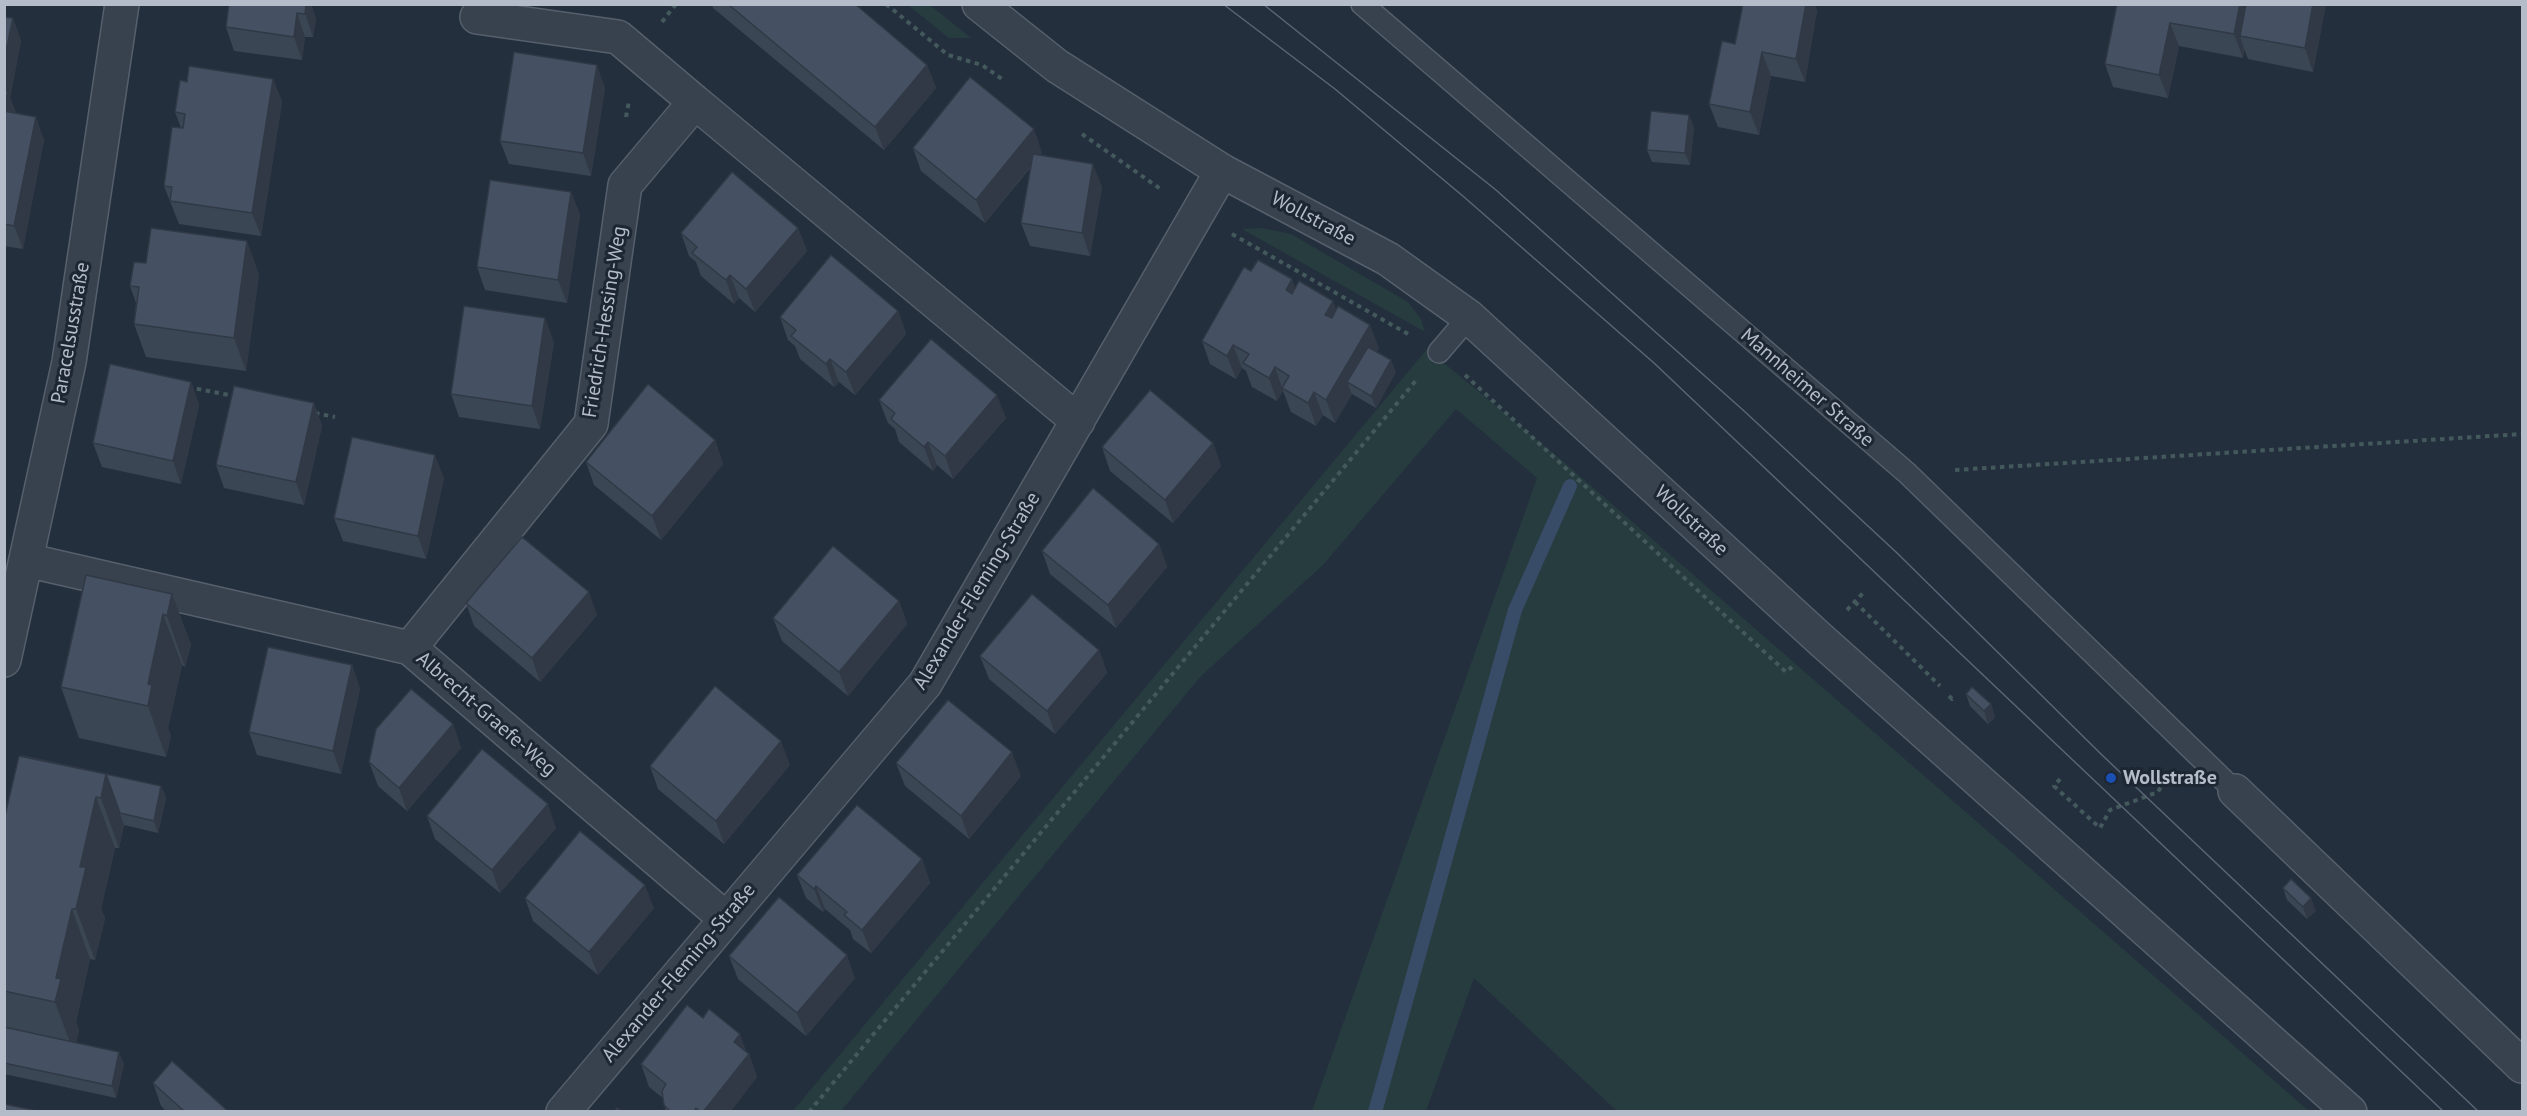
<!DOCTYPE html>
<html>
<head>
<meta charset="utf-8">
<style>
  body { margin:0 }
  #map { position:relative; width:2527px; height:1116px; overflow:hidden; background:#242f3e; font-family:"PT Sans",sans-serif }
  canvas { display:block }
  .frame { position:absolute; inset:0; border:6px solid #b4bcc9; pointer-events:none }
</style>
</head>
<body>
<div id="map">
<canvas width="2527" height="1116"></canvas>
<div class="frame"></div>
</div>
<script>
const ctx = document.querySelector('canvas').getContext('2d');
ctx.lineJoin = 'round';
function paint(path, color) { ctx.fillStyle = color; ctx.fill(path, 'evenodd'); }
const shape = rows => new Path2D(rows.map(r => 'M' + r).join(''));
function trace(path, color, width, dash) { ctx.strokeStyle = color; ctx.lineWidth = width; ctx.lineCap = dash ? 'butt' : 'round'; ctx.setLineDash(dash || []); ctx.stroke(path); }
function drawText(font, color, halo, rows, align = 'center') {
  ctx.font = font + ' "PT Sans",sans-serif'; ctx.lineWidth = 6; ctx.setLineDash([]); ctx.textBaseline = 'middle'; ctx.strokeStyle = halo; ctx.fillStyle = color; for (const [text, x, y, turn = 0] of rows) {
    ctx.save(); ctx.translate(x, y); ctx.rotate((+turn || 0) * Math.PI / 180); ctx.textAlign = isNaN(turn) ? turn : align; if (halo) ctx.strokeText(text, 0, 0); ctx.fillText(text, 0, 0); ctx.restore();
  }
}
paint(shape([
  [908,5,930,5,971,38,949,38],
  [1262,228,1291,234,1408,302,1421,319,1425,332,1242,229],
  [1427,349,1558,457,2309,1111,1617,1111,1474,978,1426,1111,1312,1111,1537,478,1456,409,1323,565,1200,677,841,1111,792,1112]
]), '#263c3f');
trace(shape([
  [1375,1112,1515,610,1570,486]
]), '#394c67', 14);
const service = shape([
  [1362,4,1907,473,2235,791],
  [1439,352,1469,317]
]);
const minor = shape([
  [477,17,618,37,695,102],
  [26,560,410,648,725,918],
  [410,648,591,424,625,185,695,102,1078,421],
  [4,660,69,362,122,4],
  [2235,791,2522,1066],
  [563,1112,925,684,1222,171]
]);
const tertiary = shape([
  [979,4,1057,66,1222,171,1388,259,1469,317,1820,639,2350,1112]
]);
trace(service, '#565f6c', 24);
trace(minor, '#565f6c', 36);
trace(tertiary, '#565f6c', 36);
trace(shape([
  [886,4,948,55,982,65,1002,79],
  [662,22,676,4],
  [626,117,629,101],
  [1082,134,1162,190],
  [1232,234,1408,334],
  [1465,375,1786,672,1792,667],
  [188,387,234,396],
  [315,413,335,417],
  [1955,470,2522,434],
  [1855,602,1940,686],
  [1847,610,1865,591],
  [1949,696,1952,699,1955,696],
  [2060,779,2054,786,2100,828,2110,810,2158,792,2167,776,2168,777],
  [809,1112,1418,378]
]), '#44595c', 4, [4.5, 4.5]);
trace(service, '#38414e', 21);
trace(minor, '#38414e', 33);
trace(tertiary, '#38414e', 33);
trace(shape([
  [1223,4,1335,89,1464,197,1654,363,2444,1112],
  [1263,4,1496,190,1743,410,1896,552,2102,755,2479,1112]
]), '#5a6575', 1.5);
paint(shape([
  [712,4,855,4,927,65,936,88,884,150,713,8],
  [2117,4,2326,4,2313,72,2248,59,2244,49,2243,58,2179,46,2168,98,2113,87,2105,64],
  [311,5,316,19,313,37,305,37,302,60,234,51,226,27],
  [1817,10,1805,82,1771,76,1759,135,1718,127,1709,104,1735,44],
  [4,17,13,18,21,41,10,98,16,113,44,140,23,249,4,246],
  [273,79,282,102,261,236,179,224,164,186,181,128,175,112,187,82],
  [605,88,591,176,509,164,500,141],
  [1694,127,1690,165,1652,162,1647,150],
  [913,148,1042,152,1040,155,1102,187,1090,256,1030,246,1021,223,1031,167,985,223,921,171],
  [571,192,580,215,567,303,485,290,477,267],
  [798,228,807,251,755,312,739,298,734,304,701,276,696,262,689,256,681,233],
  [1251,271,1296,288,1336,309,1379,348,1377,351,1396,372,1376,408,1352,394,1335,423,1323,415,1316,426,1291,412,1283,391,1277,401,1252,387,1246,371,1242,368,1236,379,1210,364,1202,341],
  [259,274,246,371,146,357,134,324,136,303,130,286],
  [898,311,906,334,855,395,839,382,834,387,800,359,795,346,788,340,780,317],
  [554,342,540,429,459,417,451,394],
  [191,382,199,405,181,484,102,467,93,443],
  [879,400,1006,418,953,479,937,465,933,471,899,442,895,429,888,423],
  [314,403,322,426,304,505,224,488,216,465],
  [715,440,723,464,661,540,594,485,586,462],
  [1213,443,1221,466,1173,523,1110,471,1102,447],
  [444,478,426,559,343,541,334,518],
  [1159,544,1167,567,1116,628,1050,574,1042,551],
  [172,594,191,645,185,667,182,665,168,728,171,736,166,757,79,738,61,687],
  [899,601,907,624,848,696,782,641,773,618],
  [466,603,597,615,540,682,474,626],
  [1099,650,1107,673,1055,734,989,679,980,656],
  [352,665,360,689,341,774,257,755,249,732],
  [1966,694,1991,704,1995,717,1988,724,1970,706],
  [453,724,461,748,407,811,378,786,369,762],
  [19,756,161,786,166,798,158,833,124,825,119,848,115,848,101,909,105,918,95,960,90,959,76,1022,79,1030,76,1043,124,1064,116,1098,4,1074,4,820],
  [896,763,1021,776,969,839,905,786],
  [790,765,724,844,658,789,650,766],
  [427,816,556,828,500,893,435,839],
  [922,859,930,883,871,953,853,939,850,930,825,909,823,912,806,898,797,875],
  [2283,888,2316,911,2307,919,2287,900],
  [525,898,654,908,598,975,533,921],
  [729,956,855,978,806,1036,738,979],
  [746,1052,749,1054,757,1077,730,1112,666,1112,663,1098,649,1087,641,1064],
  [153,1083,229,1112,167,1112,161,1106]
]), '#3b4654');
paint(shape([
  [304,4,311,4,316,19,313,37,305,14],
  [1806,4,1815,4,1817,10,1805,82,1796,59],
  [2240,4,2253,4,2240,36,2244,49,2243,58,2234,34],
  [2313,4,2326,4,2313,72,2305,48],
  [297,13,305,37,302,60,294,37],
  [13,18,21,41,10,98,16,114,4,113,4,61],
  [2170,23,2179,46,2168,98,2159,75],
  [1762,52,1771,76,1759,135,1750,112],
  [597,65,605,88,591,176,583,153],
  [927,65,936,88,884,150,875,127],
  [273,79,282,102,261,236,252,213],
  [1689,115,1694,127,1690,165,1685,153],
  [36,117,44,140,23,249,14,226],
  [1034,129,1042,152,985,223,976,200],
  [1093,164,1102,187,1090,256,1082,233],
  [571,192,580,215,567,303,558,280],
  [798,228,807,251,755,312,746,289],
  [247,241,259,274,246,371,234,338],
  [730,275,739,298,734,304,726,280],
  [1292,279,1301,302,1286,290],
  [1333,301,1342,324,1325,315],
  [898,311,906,334,855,395,846,372],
  [545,318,554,342,540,429,532,406],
  [1370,325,1379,348,1356,387,1347,382,1352,394,1335,423,1326,400],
  [1233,345,1242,368,1236,379,1227,356],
  [830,359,839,382,834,387,826,364],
  [1391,360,1396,372,1376,408,1371,396],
  [1275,367,1283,391,1277,401,1269,378],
  [191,382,199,405,181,484,173,461],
  [1314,392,1323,415,1316,426,1308,403],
  [997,395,1006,418,953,479,945,456],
  [314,403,322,426,304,505,296,482],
  [715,440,723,464,661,540,652,516],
  [928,442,937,465,933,471,924,447],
  [1213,443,1221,466,1173,523,1165,500],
  [435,455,444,478,426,559,418,536],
  [1159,544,1167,567,1116,628,1108,605],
  [589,592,597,615,540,682,532,658],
  [172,594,191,645,185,667,167,616],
  [899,601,907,624,848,696,839,672],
  [163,614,182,665,168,728,171,736,166,757,148,706,148,684],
  [1099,650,1107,673,1055,734,1047,711],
  [352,665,360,689,341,774,333,751],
  [1991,704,1995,717,1988,724,1984,711],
  [453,724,461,748,407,811,399,788],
  [781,741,790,765,724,844,716,821],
  [1012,752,1021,776,969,839,961,816],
  [106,774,124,825,119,848,101,798],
  [161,786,166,798,158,833,154,821],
  [96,797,115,848,101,909,105,918,95,960,76,909,80,867],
  [548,804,556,828,500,893,492,870],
  [922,859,930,883,871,953,862,930],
  [645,885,654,908,598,975,589,952],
  [816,886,825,909,823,912,814,889],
  [2311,898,2316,911,2307,919,2303,907],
  [72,909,90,959,76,1022,79,1030,74,1053,55,1002,56,978],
  [847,955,855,978,806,1036,797,1013],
  [740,1034,748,1056,749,1054,757,1077,730,1112,703,1112,734,1042],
  [119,1052,124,1064,116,1098,112,1086]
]), '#303945');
const building = shape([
  [229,4,306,4,305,14,297,13,294,37,226,27,229,4],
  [728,4,855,4,927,65,875,127,728,4],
  [1743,4,1806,4,1796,59,1762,52,1750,112,1709,104,1722,41,1735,44,1743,4],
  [2117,4,2240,4,2234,34,2170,23,2159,75,2105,64,2117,4],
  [2246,4,2313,4,2305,48,2240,36,2246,4],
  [4,17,13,18,4,61,4,17],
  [514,52,597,65,583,153,500,141,514,52],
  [189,66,273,79,252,213,170,201,172,187,164,186,172,127,183,128,185,114,175,112,180,80,187,82,189,66],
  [970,77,1034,129,976,200,913,148,970,77],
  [4,91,8,91,4,106,4,91],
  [4,111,36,117,14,226,4,224,4,111],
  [1651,111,1689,115,1685,153,1647,150,1651,111],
  [1033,154,1093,164,1082,233,1021,223,1033,154],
  [732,172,798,228,746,289,730,275,726,280,692,253,697,247,681,233,732,172],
  [490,180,571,192,558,280,477,267,490,180],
  [151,228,247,241,234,338,134,324,139,287,130,286,134,262,146,263,151,228],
  [831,255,898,311,846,372,830,359,826,364,791,336,796,330,780,317,831,255],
  [1258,260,1292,279,1286,290,1292,294,1299,281,1333,301,1325,315,1332,318,1338,306,1370,325,1326,400,1314,392,1308,403,1282,388,1289,376,1275,367,1269,378,1243,363,1249,354,1233,345,1227,356,1202,341,1244,267,1251,271,1258,260],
  [464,306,545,318,532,406,451,394,464,306],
  [931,339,997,395,945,456,928,442,924,447,891,419,895,413,879,400,931,339],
  [1368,347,1391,360,1371,396,1347,382,1368,347],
  [110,364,191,382,173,461,93,443,110,364],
  [648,384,715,440,652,516,586,462,648,384],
  [234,386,314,403,296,482,216,465,234,386],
  [1150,390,1213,443,1165,500,1102,447,1150,390],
  [352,437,435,455,418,536,334,518,352,437],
  [1093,488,1159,544,1108,605,1042,551,1093,488],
  [522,537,589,592,532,658,466,603,522,537],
  [833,546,899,601,839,672,773,618,833,546],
  [86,575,172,594,167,616,163,614,148,684,152,685,148,706,61,687,86,575],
  [1032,594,1099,650,1047,711,980,656,1032,594],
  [268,647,352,665,333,751,249,732,268,647],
  [715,686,781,741,716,821,650,766,715,686],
  [1972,687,1991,704,1984,711,1966,694,1972,687],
  [411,689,453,724,399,788,369,762,376,729,411,689],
  [948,700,1012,752,961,816,896,763,948,700],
  [482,749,548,804,492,870,427,816,482,749],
  [19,756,106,774,101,798,96,797,80,867,86,867,76,909,72,909,56,978,61,979,55,1002,4,991,4,820,19,756],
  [23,756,161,786,154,821,120,813,106,774,23,756],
  [857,805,922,859,862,930,844,915,847,912,816,886,814,889,797,875,857,805],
  [580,831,645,885,589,952,525,898,580,831],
  [2291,879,2311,898,2303,907,2283,888,2291,879],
  [779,897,847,955,797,1013,729,956,779,897],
  [687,1005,703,1018,709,1009,740,1034,734,1042,749,1054,703,1112,701,1112,696,1108,694,1112,671,1112,664,1105,662,1091,666,1084,641,1064,687,1005],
  [4,1027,119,1052,112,1086,4,1063,4,1027],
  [172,1061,229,1112,185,1112,153,1083,172,1061],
  [4,1104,33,1110,33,1112,4,1112,4,1104],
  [617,1108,622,1112,614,1112,617,1108]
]);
paint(building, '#455162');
trace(building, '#303945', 1.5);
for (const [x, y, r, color] of [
  [2111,778,6,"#1a4fb4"]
]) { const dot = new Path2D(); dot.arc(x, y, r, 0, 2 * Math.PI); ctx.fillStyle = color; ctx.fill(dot); trace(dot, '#1d2633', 2); }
drawText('20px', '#b4bcc9', '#1d2633', [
  ["Wollstraße",1313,219,28],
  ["Friedrich-Hessing-Weg",605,322,-81],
  ["Paracelsusstraße",71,333,-80],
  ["Mannheimer Straße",1807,388,41],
  ["Wollstraße",1691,521,43],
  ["Alexander-Fleming-Straße",977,591,-59],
  ["Albrecht-Graefe-Weg",486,714,41],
  ["Alexander-Fleming-Straße",679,973,-50]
]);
drawText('bold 20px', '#b4bcc9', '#1d2633', [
  ["Wollstraße",2123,778]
], 'left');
</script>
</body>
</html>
